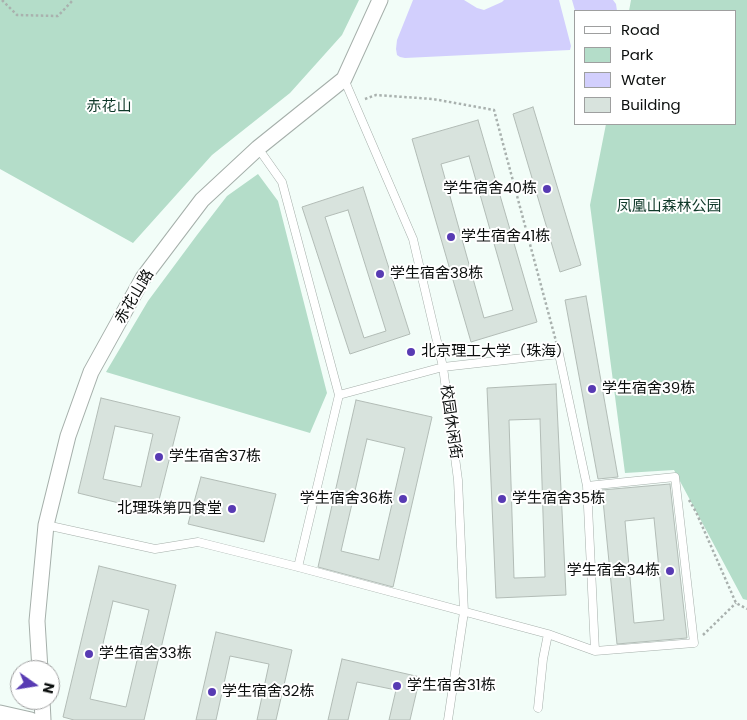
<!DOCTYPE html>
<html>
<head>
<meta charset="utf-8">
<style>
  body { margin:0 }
  #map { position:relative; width:747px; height:720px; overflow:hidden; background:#f2fdf8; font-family:Poppins,sans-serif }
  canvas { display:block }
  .legend { position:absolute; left:574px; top:10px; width:162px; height:115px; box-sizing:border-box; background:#fff; border:1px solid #9e9f9f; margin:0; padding:6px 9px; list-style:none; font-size:15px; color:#0c0f0e }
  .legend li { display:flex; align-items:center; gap:10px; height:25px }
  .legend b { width:25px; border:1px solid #9e9f9f }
  .north { position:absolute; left:10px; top:660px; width:50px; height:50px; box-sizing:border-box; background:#fff; border:1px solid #9e9f9f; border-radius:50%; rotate:103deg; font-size:14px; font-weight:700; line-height:20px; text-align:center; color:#0c0f0e }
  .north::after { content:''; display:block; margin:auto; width:18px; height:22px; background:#583bb3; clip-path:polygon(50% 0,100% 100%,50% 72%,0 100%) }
</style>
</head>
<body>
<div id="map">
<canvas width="747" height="720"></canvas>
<ul class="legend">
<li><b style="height:6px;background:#fff"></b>Road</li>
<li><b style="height:14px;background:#b4ddc9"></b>Park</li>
<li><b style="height:14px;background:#d2cffd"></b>Water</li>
<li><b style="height:14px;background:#d8e3dd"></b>Building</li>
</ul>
<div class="north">N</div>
</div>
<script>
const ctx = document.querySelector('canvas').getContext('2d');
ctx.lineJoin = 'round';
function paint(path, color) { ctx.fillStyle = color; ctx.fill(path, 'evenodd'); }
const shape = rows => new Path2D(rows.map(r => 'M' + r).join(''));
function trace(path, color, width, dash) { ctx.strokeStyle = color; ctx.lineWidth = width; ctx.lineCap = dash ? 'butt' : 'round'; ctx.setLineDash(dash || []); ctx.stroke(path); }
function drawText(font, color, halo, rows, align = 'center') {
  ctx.font = font + ' Poppins,"Noto Sans SC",sans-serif'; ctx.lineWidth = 4; ctx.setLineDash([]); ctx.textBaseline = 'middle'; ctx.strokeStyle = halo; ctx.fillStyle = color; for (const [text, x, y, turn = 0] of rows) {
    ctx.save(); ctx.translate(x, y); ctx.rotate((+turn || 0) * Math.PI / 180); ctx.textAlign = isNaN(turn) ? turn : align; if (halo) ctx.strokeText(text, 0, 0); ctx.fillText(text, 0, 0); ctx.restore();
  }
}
paint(shape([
  [0,0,359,0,342,35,290,93,212,155,133,243,0,169],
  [631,0,747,0,747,600,743,599,674,470,625,473,590,205,606,124,736,124,736,11,629,11],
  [258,174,278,201,327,393,310,433,106,372,148,301,197,235,227,196]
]), '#b4ddc9');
paint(shape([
  [413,0,464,0,477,8,484,10,502,2,504,0,559,0,571,46,570,50,405,58,400,57,397,55,396,49,397,40],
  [572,0,613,0,616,4,617,11,576,11,576,14]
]), '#d2cffd');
const building = shape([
  [533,107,581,265,560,272,513,114,533,107],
  [478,120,537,322,471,342,412,139,478,120],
  [469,156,513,310,484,318,441,164,469,156],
  [363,187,410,334,350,354,302,207,363,187],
  [348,210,386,331,364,338,325,217,348,210],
  [586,296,618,477,598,479,565,300,586,296],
  [556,384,566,595,496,598,487,388,556,384],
  [540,419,545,577,514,578,509,420,540,419],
  [101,398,180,417,156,512,78,493,101,398],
  [115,426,153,434,141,487,103,479,115,426],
  [356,400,432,417,393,587,318,567,356,400],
  [367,439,405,448,379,560,341,551,367,439],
  [201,477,276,494,264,542,188,524,201,477],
  [670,484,687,638,617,644,602,490,670,484],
  [654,518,664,620,634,623,625,521,654,518],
  [99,566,176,585,144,720,74,720,63,717,99,566],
  [113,601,149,610,126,707,90,699,113,601],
  [216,632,292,650,276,720,257,720,269,664,230,656,216,720,196,720,216,632],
  [342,659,420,677,410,720,389,720,396,690,357,682,348,720,328,720,342,659]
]);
paint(building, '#d8e3dd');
trace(building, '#b2bcb6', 1);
const lane = shape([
  [344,79,413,239,443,367,458,480,464,612,448,720],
  [258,148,282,182,339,395,298,567],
  [339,395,443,367,559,354,587,486],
  [46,525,155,549,198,542,298,567,548,634,543,659,538,708],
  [548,634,595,651,694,643,675,477,587,486,595,651]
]);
const street = shape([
  [40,670,37,621,46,525,68,436,91,372,143,278,202,200,258,148,344,79,380,0],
  [42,700,43,720],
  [0,713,31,720]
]);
trace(lane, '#a5afaa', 9);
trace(street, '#a5afaa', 17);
trace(shape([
  [2,0,17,15,58,16,73,0],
  [365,99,376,95,433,99,494,110,557,345],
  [689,500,696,512,736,603,747,609],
  [703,635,736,603]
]), '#a9b1ae', 2.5, [2.5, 2.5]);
trace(lane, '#fff', 8);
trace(street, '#fff', 15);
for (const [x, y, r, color] of [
  [547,189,5,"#583bb3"],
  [451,237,5,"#583bb3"],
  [380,274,5,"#583bb3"],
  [411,352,5,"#583bb3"],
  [592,389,5,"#583bb3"],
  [159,457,5,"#583bb3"],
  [403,499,5,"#583bb3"],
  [502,499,5,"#583bb3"],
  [232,509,5,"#583bb3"],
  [670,571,5,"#583bb3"],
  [89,654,5,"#583bb3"],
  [397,686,5,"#583bb3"],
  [212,692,5,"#583bb3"]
]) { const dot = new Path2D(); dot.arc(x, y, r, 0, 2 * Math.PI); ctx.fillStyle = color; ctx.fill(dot); trace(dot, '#fff', 2); }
drawText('15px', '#0f3929', '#fff', [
  ["赤花山",109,107],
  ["凤凰山森林公园",669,207]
]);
drawText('15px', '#0c0f0e', '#fff', [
  ["学生宿舍40栋",537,189,"right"],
  ["学生宿舍41栋",461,237],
  ["学生宿舍38栋",390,274],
  ["北京理工大学（珠海）",421,352],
  ["学生宿舍39栋",602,389],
  ["学生宿舍37栋",169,457],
  ["学生宿舍36栋",393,499,"right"],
  ["学生宿舍35栋",512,499],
  ["北理珠第四食堂",222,509,"right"],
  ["学生宿舍34栋",660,571,"right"],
  ["学生宿舍33栋",99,654],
  ["学生宿舍31栋",407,686],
  ["学生宿舍32栋",222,692]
], 'left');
drawText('15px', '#0c0f0e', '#fff', [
  ["赤花山路",135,297,-59],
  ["校园休闲街",450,422,82]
]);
</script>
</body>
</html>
